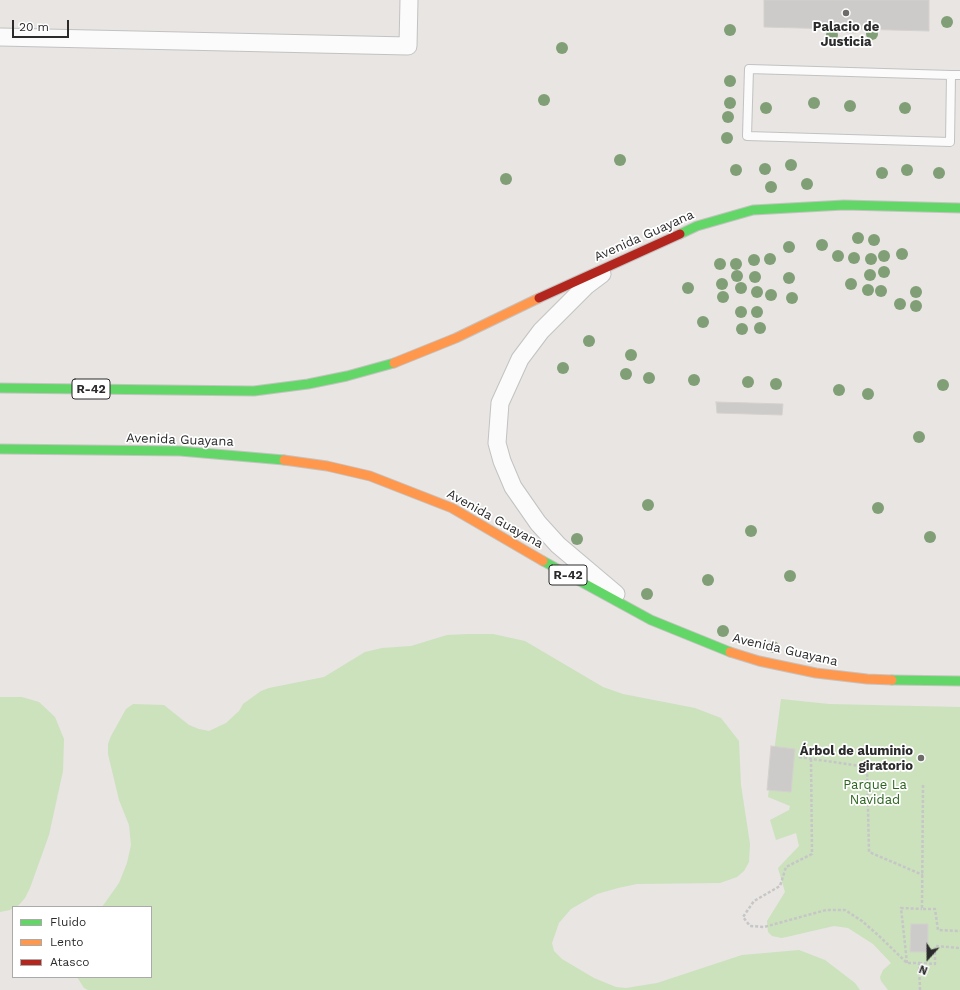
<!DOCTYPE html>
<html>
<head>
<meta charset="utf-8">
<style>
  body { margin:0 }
  #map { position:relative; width:960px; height:990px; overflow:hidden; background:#e8e5e2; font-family:"Work Sans",sans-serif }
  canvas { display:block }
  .legend { position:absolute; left:12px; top:906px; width:140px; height:72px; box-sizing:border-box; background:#fff; border:1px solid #aaa; margin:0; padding:5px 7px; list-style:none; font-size:12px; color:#2b2b2b }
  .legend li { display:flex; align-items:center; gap:8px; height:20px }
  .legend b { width:20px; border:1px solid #aaa }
  .north { position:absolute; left:908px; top:938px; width:40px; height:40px; -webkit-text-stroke:3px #fff; paint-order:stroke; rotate:201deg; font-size:11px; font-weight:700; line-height:16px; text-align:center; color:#2b2b2b }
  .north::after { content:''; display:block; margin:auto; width:14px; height:18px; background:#2b2b2b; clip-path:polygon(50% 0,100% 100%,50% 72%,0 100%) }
  .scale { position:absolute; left:12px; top:20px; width:57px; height:18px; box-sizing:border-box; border:2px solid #2b2b2b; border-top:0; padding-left:5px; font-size:12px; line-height:14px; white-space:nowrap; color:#2b2b2b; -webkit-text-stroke:3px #fff; paint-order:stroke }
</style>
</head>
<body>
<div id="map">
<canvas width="960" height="990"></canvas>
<ul class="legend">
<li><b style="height:5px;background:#63d668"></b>Fluido</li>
<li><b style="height:5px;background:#ff974d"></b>Lento</li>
<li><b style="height:5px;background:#b3261e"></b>Atasco</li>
</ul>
<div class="north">N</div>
<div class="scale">20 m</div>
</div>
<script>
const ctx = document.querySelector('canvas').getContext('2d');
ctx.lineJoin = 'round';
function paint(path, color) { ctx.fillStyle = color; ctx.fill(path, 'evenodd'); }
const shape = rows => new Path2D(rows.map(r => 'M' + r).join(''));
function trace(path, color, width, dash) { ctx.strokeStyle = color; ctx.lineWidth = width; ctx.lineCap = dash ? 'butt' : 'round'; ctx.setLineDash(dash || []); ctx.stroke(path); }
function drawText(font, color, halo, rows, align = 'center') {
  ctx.font = font + ' "Work Sans",sans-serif'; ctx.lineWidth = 3.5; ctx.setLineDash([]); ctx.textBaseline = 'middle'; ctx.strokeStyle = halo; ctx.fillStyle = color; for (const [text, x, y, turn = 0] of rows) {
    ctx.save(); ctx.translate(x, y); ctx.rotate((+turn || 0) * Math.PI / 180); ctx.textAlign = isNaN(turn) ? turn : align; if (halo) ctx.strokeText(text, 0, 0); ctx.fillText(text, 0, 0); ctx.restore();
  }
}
paint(shape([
  [468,634,493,634,525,641,603,687,623,694,695,708,721,718,739,741,741,785,750,844,749,862,744,871,737,877,720,883,637,884,618,888,597,894,571,909,559,923,552,943,554,951,562,959,594,978,616,987,626,988,657,983,742,955,799,950,825,960,855,983,860,990,88,990,84,988,77,977,151,977,151,907,102,907,119,883,127,863,131,845,129,825,119,800,108,754,108,744,111,736,126,709,133,704,164,705,189,725,199,729,209,731,226,723,239,711,243,704,261,691,269,688,324,677,365,652,382,648,411,646,447,635],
  [22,697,39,702,55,717,64,739,63,771,49,835,30,888,25,898,19,905,10,910,0,912,0,697],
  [781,699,829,704,960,707,960,990,888,990,881,981,880,977,883,970,891,963,873,944,848,928,834,926,782,938,772,936,768,932,767,921,785,892,778,868,799,846,796,833,776,840,770,820,789,810,790,806,768,797]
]), '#cbe2bd');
const building = shape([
  [764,0,929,0,929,31,856,29,856,33,836,32,836,29,764,27,764,0],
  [716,402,783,404,782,415,717,413,716,402],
  [771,746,795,749,791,792,767,790,771,746],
  [911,924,928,924,928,952,910,952,911,924]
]);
paint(building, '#cdcbc9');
trace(building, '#d4d1ce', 1);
const lane = shape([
  [951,75,950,142,747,136,749,69,951,75,960,75]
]);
const street = shape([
  [0,37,408,46,409,0],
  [602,274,586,286,541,331,520,359,500,403,497,443,502,461,513,487,538,523,558,545,616,594]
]);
const fast = shape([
  [680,234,697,226,753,210,844,205,960,208],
  [0,388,254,391,308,384,347,376,394,363],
  [0,449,180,451,284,460],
  [543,561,651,620,730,652],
  [892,680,960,681]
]);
const slow = shape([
  [394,363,456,338,539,298],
  [284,460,327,466,370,476,452,508,543,561],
  [730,652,759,661,816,673,867,679,892,680]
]);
const jam = shape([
  [539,298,680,234]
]);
trace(lane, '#c2c2c2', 10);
trace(street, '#c2c2c2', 19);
trace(fast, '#c5c3c2', 11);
trace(slow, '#c5c3c2', 11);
trace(jam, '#c5c3c2', 11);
trace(shape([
  [799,757,867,767],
  [811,759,812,854,786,867,780,886,754,901,743,917,750,926,764,927,826,910,845,910,862,921,878,935,907,963,919,963,920,990],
  [895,770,867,767,869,852,923,875],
  [923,785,922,909,935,909,938,930,960,931],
  [907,963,901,908,922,909],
  [919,963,935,964,935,946,960,948]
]), '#c6c6c6', 2.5, [3, 2]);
trace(lane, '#fcfbfb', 8);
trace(street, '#fcfbfb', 17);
trace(fast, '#63d668', 9);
trace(slow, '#ff974d', 9);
trace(jam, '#b3261e', 9);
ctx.fillStyle = '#819f77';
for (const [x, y] of [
  [947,22],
  [730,30],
  [872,34],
  [832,35],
  [562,48],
  [730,81],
  [544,100],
  [730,103],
  [814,103],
  [850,106],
  [766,108],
  [905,108],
  [728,117],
  [727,138],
  [620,160],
  [791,165],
  [765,169],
  [736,170],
  [907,170],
  [882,173],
  [939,173],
  [506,179],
  [807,184],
  [771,187],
  [858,238],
  [874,240],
  [822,245],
  [789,247],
  [902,254],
  [838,256],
  [884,256],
  [854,258],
  [770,259],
  [871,259],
  [754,260],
  [720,264],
  [736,264],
  [884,272],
  [870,275],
  [737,276],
  [755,277],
  [789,278],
  [722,284],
  [851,284],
  [688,288],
  [741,288],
  [868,290],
  [881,291],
  [757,292],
  [916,292],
  [771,295],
  [723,297],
  [792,298],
  [900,304],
  [916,306],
  [741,312],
  [757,312],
  [703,322],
  [760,328],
  [742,329],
  [589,341],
  [631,355],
  [563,368],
  [626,374],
  [649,378],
  [694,380],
  [748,382],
  [776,384],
  [943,385],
  [839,390],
  [868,394],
  [919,437],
  [648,505],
  [878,508],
  [751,531],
  [930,537],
  [577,539],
  [790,576],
  [708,580],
  [647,594],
  [723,631],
  [773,647]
]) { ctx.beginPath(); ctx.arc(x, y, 6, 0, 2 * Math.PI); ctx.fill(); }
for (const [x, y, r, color] of [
  [846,13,4,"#6d6c6b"],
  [921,758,4,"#6d6c6b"]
]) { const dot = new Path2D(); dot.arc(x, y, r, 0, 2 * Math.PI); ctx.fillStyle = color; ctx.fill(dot); trace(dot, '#fff', 1.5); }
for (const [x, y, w] of [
  [91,389,38],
  [568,575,38]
]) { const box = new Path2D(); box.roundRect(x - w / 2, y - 10, w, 20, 3); ctx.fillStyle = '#fff'; ctx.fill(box); trace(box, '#2b2b2b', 1); }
drawText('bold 12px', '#2b2b2b', null, [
  ["R-42",91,389],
  ["R-42",568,575]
]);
drawText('bold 13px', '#2b2b2b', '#fff', [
  ["Palacio de",846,27],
  ["Justicia",846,42],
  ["Árbol de aluminio",913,751,"right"],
  ["giratorio",913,766,"right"]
]);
drawText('13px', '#2b2b2b', '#fff', [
  ["Avenida Guayana",644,236,-24],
  ["Avenida Guayana",180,440,2],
  ["Avenida Guayana",495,519,29],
  ["Avenida Guayana",785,650,13]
]);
drawText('13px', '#2d651f', '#fff', [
  ["Parque La",875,785],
  ["Navidad",875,800]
]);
</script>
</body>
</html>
